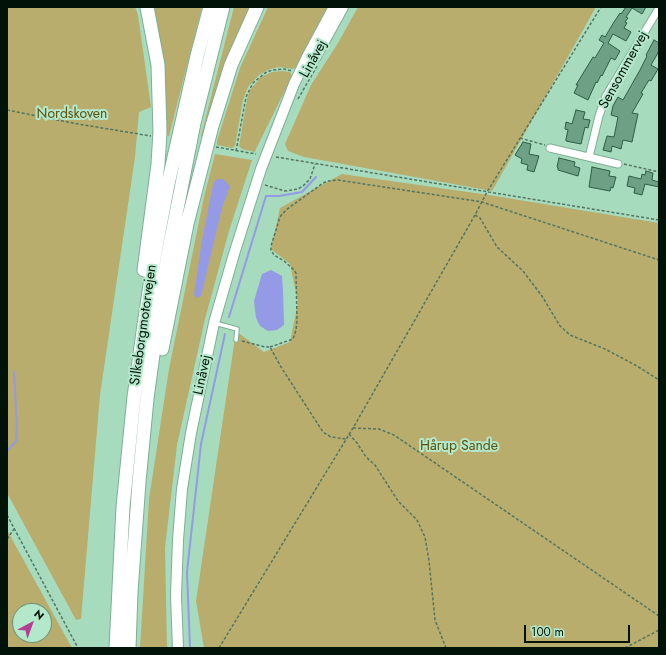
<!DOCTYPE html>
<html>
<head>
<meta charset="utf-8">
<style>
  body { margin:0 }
  #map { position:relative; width:666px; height:655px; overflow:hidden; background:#a7dbbe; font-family:Jost,sans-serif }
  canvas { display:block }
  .frame { position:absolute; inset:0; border:8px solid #011208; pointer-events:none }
  .north { position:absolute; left:12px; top:603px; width:40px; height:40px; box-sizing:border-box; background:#b4e8cb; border:1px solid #6c927d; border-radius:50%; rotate:41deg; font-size:11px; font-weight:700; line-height:16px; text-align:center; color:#011208 }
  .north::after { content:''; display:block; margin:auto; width:14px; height:18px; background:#b43e94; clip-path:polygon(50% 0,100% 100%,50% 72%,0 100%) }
  .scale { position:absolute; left:524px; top:625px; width:106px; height:18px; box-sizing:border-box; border:2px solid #011208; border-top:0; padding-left:5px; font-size:12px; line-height:14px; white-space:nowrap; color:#011208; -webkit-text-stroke:3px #b4e8cb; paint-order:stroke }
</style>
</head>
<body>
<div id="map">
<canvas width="666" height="655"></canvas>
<div class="frame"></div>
<div class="north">N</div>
<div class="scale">100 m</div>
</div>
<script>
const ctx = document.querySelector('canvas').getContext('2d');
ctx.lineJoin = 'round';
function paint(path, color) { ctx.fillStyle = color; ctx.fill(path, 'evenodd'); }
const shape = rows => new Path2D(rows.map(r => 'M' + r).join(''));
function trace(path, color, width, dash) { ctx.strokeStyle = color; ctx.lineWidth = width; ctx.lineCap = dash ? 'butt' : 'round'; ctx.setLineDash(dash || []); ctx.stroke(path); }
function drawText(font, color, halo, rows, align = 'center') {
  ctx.font = font + ' Jost,sans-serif'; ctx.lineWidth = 4; ctx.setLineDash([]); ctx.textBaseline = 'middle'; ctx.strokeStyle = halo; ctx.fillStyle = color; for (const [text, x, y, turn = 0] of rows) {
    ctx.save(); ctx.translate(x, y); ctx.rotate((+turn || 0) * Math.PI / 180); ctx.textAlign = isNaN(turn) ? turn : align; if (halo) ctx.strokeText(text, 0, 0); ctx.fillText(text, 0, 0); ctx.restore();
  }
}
paint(shape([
  [7,7,135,7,138,15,151,107,139,112,135,157,100,395,81,619,76,620,7,493],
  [151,7,202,7,169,136,164,134],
  [234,7,250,7,234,42,204,138,201,136],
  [268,7,328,7,296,67,293,69,280,67,270,69,259,75,248,87,243,100,235,146,232,148,217,145,217,141,240,68],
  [358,7,596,7,492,191,304,157,288,151,285,144,311,85,338,43],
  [282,71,290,72,292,76,256,149,255,152,242,149,239,146,247,99,250,90,261,77,272,72],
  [215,154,252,160,229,231,205,319,177,445,165,548,167,648,140,648,149,499,169,369,204,197],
  [342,174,489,195,659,223,659,648,204,648,196,601,236,331,264,352,290,342,298,302,290,264,271,249,280,208],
  [7,530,72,648,7,648],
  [20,611,44,611,44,635,20,635]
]), '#b8ad6c');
paint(shape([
  [218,179,223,179,230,186,222,208,203,288,201,296,197,298,194,295,202,240,212,190,214,182],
  [271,270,282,276,283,290,284,325,277,330,268,331,260,326,256,318,254,301,262,274]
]), '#949ae5');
trace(shape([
  [229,317,266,196,279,196,302,192,316,177],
  [7,451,16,441,17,429,14,372],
  [190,648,187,572,201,444,225,334]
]), '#949ae5', 2);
const building = shape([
  [626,7,646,7,642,14,632,8,626,17,628,18,625,22,627,23,624,28,631,32,626,41,613,34,608,43,620,51,615,60,611,58,602,76,601,75,597,83,596,82,588,100,574,93,578,85,576,85,593,57,595,58,604,43,599,40,602,35,605,37,614,22,620,13,621,14,626,7],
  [654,40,659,43,659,51,651,65,658,69,651,81,649,80,641,93,643,94,632,113,638,114,632,142,623,140,621,149,612,146,611,152,603,150,607,136,614,137,618,117,611,115,613,106,618,97,623,100,640,70,647,56,646,55,654,40],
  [576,110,585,112,583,119,590,120,588,128,585,127,581,144,566,141,566,139,568,130,565,129,566,122,572,124,576,110],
  [523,142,531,144,529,154,539,156,534,172,527,170,528,165,521,163,522,159,515,155,523,142],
  [559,158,575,162,574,166,580,168,578,176,558,170,558,168,557,167,559,158],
  [592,167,610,171,609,176,616,177,613,188,611,187,610,191,589,187,592,167],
  [646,171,653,173,652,180,659,182,659,187,645,184,642,195,634,193,635,188,627,186,629,176,641,179,642,174,645,175,646,171]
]);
paint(building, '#6ea085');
trace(building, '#2c5d45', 1);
const lane = shape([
  [215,323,237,329,236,340]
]);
const street = shape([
  [550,148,618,164],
  [589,157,599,116,606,96,659,8]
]);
const secondary = shape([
  [315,58,343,7],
  [178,648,176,596,178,540,182,489,191,433,214,323,234,254,261,169,294,84,307,57,334,7]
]);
const highway = shape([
  [144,270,158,164,160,132,158,65,147,7],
  [162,349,187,224,212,126,231,65,257,7],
  [116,648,123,507,134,397,144,325,155,252,168,184,197,56,210,7],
  [129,648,131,592,139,482,147,399,157,325,168,254,182,184,194,123,223,7]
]);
trace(lane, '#7daf94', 5.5);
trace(street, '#7daf94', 9);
trace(secondary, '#7daf94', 12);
trace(highway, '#7daf94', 15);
trace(shape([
  [298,99,317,66],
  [7,110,78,124,151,136],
  [520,138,545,145],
  [216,147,256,154],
  [236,151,246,97,253,83,265,73,272,70,284,69,292,71],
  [276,157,659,220],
  [624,164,659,172],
  [265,185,285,191,298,189,303,186,310,179,315,164],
  [475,215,480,218,497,247,523,271,542,296,560,326,570,335,605,349,637,366,659,380],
  [242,341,265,347,270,347,281,367,323,432,331,437,346,439],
  [270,347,293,339,296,330,297,320,296,273,293,269,284,261,274,255,271,250,271,246,280,217,286,210,323,183,328,181,338,180,482,202,659,260],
  [353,428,379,429,394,435,659,616],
  [349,434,357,443,366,457,375,465,398,501,417,520,425,537,429,561,435,620,446,648],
  [7,515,78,648],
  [7,539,14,529],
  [219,648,353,428,475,215,487,192,601,7],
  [625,648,659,630]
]), '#527461', 1.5, [3, 2]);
trace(lane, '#fff', 3.5);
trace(street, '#fff', 7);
trace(secondary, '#fff', 10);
trace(highway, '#fff', 13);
drawText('14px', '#011208', '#b4e8cb', [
  ["Linåvej",314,59,-61],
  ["Sensommervej",624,70,-61],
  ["Silkeborgmotorvejen",144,325,-82],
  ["Linåvej",203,375,-78]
]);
drawText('14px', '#5b510c', '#b4e8cb', [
  ["Nordskoven",72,115],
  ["Hårup Sande",459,447]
]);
</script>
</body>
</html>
